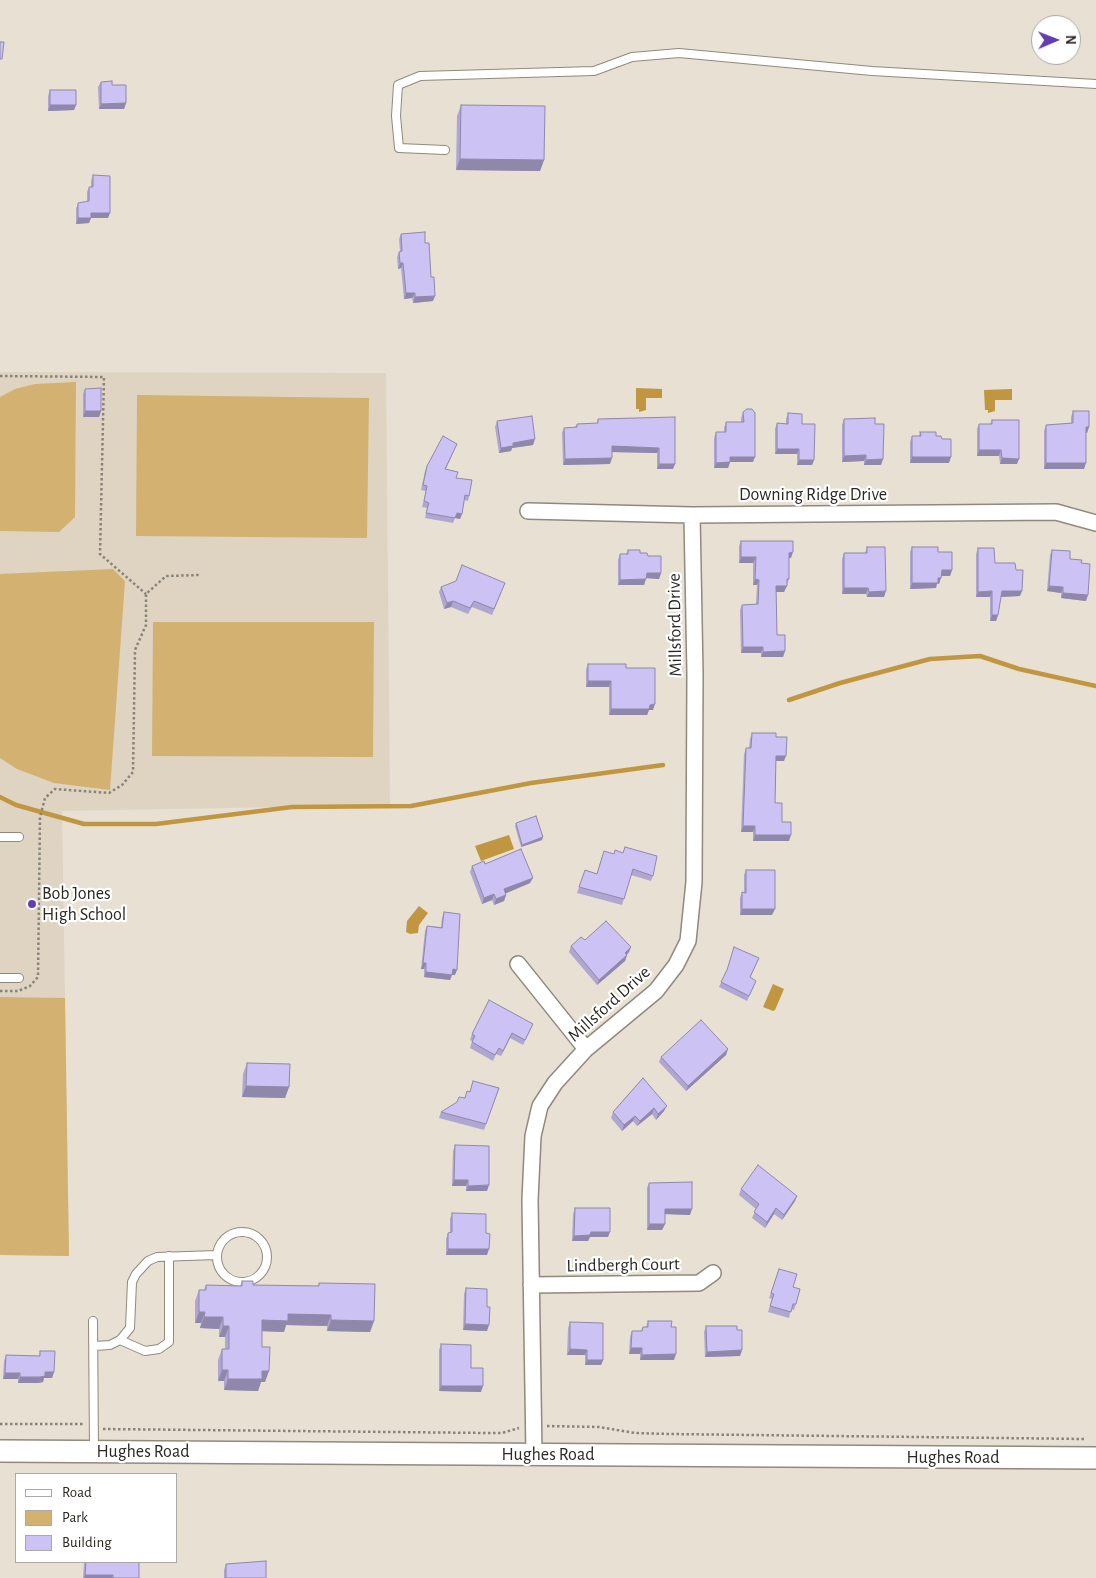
<!DOCTYPE html>
<html>
<head>
<meta charset="utf-8">
<style>
  body { margin:0 }
  #map { position:relative; width:1096px; height:1578px; overflow:hidden; background:#e7e0d3; font-family:"Alegreya Sans",sans-serif }
  canvas { display:block }
  .legend { position:absolute; left:15px; top:1473px; width:162px; height:90px; box-sizing:border-box; background:#fff; border:1px solid #aaa9a7; margin:0; padding:6px 9px; list-style:none; font-size:15px; color:#2b2823 }
  .legend li { display:flex; align-items:center; gap:10px; height:25px }
  .legend b { width:25px; border:1px solid #aaa9a7 }
  .north { position:absolute; left:1031px; top:15px; width:50px; height:50px; box-sizing:border-box; background:#fff; border:1px solid #aaa9a7; border-radius:50%; rotate:89deg; font-size:14px; font-weight:700; line-height:20px; text-align:center; color:#2b2823 }
  .north::after { content:''; display:block; margin:auto; width:18px; height:22px; background:#643cb4; clip-path:polygon(50% 0,100% 100%,50% 72%,0 100%) }
</style>
</head>
<body>
<div id="map">
<canvas width="1096" height="1578"></canvas>
<ul class="legend">
<li><b style="height:6px;background:#fff"></b>Road</li>
<li><b style="height:14px;background:#d3b171"></b>Park</li>
<li><b style="height:14px;background:#ccc2f3"></b>Building</li>
</ul>
<div class="north">N</div>
</div>
<script>
const ctx = document.querySelector('canvas').getContext('2d');
ctx.lineJoin = 'round';
function paint(path, color) { ctx.fillStyle = color; ctx.fill(path, 'evenodd'); }
const shape = rows => new Path2D(rows.map(r => 'M' + r).join(''));
function trace(path, color, width, dash) { ctx.strokeStyle = color; ctx.lineWidth = width; ctx.lineCap = dash ? 'butt' : 'round'; ctx.setLineDash(dash || []); ctx.stroke(path); }
function drawText(font, color, halo, rows, align = 'center') {
  ctx.font = font + ' "Alegreya Sans",sans-serif'; ctx.lineWidth = 4.5; ctx.setLineDash([]); ctx.textBaseline = 'middle'; ctx.strokeStyle = halo; ctx.fillStyle = color; for (const [text, x, y, turn = 0] of rows) {
    ctx.save(); ctx.translate(x, y); ctx.rotate((+turn || 0) * Math.PI / 180); ctx.textAlign = isNaN(turn) ? turn : align; if (halo) ctx.strokeText(text, 0, 0); ctx.fillText(text, 0, 0); ctx.restore();
  }
}
paint(shape([
  [0,372,386,373,390,805,62,811,69,1256,0,1255]
]), '#ded4c1');
paint(shape([
  [76,382,75,517,59,532,0,531,0,397,15,389,35,384],
  [137,395,369,398,367,538,136,536],
  [113,569,125,581,110,790,54,783,17,769,0,758,0,574],
  [153,622,374,622,373,757,152,756],
  [0,997,65,998,69,1256,0,1255]
]), '#d3b171');
paint(shape([
  [636,388,662,389,662,398,646,398,646,410,639,412,639,409,636,409],
  [1012,389,1012,400,995,400,995,411,988,413,988,410,985,410,984,390],
  [509,835,514,849,481,861,475,846],
  [419,906,428,913,419,925,418,933,410,934,406,932,407,921],
  [773,984,784,989,775,1010,773,1011,763,1007]
]), '#c19640');
trace(shape([
  [789,700,840,683,930,659,980,656,1019,669,1096,686],
  [0,797,16,805,84,824,156,824,292,807,411,806,531,783,663,765]
]), '#c19640', 4.5);
const lane = shape([
  [445,150,399,148,396,116,398,85,420,76,594,71,632,57,679,53,872,71,1096,84],
  [0,837,19,837],
  [0,978,19,978],
  '217 1257a25 25 0 1 1 50 0a25 25 0 1 1-50 0Z',
  [93,1321,94,1450],
  [120,1340,145,1351,159,1349,169,1342,169,1256],
  [94,1346,110,1345,120,1340,130,1328,132,1282,136,1274,148,1261,157,1257,217,1255]
]);
const street = shape([
  [528,511,692,515,1056,512,1096,523],
  [518,964,586,1049],
  [531,1285,699,1283,713,1273],
  [534,1455,530,1200,533,1136,540,1106,555,1083,586,1049,656,991,676,965,688,941,694,882,695,674,692,515]
]);
const secondary = shape([
  [0,1451,1096,1458]
]);
trace(lane, '#90897e', 10);
trace(street, '#90897e', 18);
trace(secondary, '#90897e', 24);
trace(shape([
  [0,376,104,377,100,554,146,594],
  [0,991,18,991,30,986,38,977,40,817,45,798,55,789,109,793,122,785,133,772,135,650,146,625,146,594,166,576,200,575],
  [0,1424,83,1424],
  [547,1426,599,1427,635,1433,669,1434,1084,1439],
  [103,1429,488,1433,502,1433,519,1428]
]), '#88837a', 2.5, [2.5, 2.5]);
trace(lane, '#fff', 8);
trace(street, '#fff', 15);
trace(secondary, '#fff', 21);
paint(shape([
  [101,82,112,85,126,103,124,109,99,109,98,87],
  [50,90,76,105,74,110,48,111,48,96],
  [461,105,544,160,540,171,456,170,457,116],
  [93,175,108,218,91,218,89,223,76,224,76,209,78,203,87,202,87,192,89,187,91,187,91,181],
  [401,234,425,243,431,277,433,301,413,303,412,298,404,299,401,268,398,269,397,257,399,252,400,251,399,239],
  [85,389,101,411,99,417,83,417,83,394],
  [1073,411,1089,427,1087,433,1086,433,1084,469,1044,469,1044,431,1046,425,1071,423,1071,417],
  [743,412,753,462,730,462,728,468,714,468,714,438,716,432,724,432,724,428,726,422,741,422,741,418],
  [788,413,802,424,814,460,812,465,797,465,797,454,775,454,775,429,777,423,786,424,786,419],
  [675,417,673,469,657,469,657,453,612,452,610,464,563,465,562,433,564,428,575,427,577,424,597,423,598,419],
  [844,419,875,424,881,465,864,465,864,461,842,462,842,425],
  [992,420,1017,464,1000,464,999,456,977,456,977,429,979,424,990,424],
  [497,421,533,445,512,448,511,451,499,453,495,427],
  [920,432,936,436,949,463,910,463,910,442,912,436,919,436],
  [457,444,446,469,456,478,469,496,468,501,464,500,462,514,460,519,455,518,453,523,425,518,427,508,422,507,426,491,421,490,425,471,427,466],
  [741,541,791,558,789,558,789,579,784,592,776,592,777,635,785,651,783,657,761,657,761,653,741,653,740,610,742,605,756,604,757,585,753,585,753,563,739,563,739,546],
  [867,547,884,597,867,597,866,594,842,594,842,559,844,553,865,553],
  [912,547,952,570,950,576,941,576,939,584,937,583,936,588,910,589,910,552],
  [978,548,995,563,1016,570,1020,596,1001,597,998,615,996,621,990,621,990,597,976,597,976,554],
  [628,550,640,553,648,556,661,573,659,579,646,578,644,585,618,585,618,560,620,554,626,554],
  [1052,550,1070,559,1081,563,1086,601,1061,598,1061,593,1047,591,1050,555],
  [505,583,492,615,472,607,468,614,451,607,444,609,439,592,441,587],
  [588,664,626,668,653,710,649,710,647,715,609,715,609,687,586,687,586,669],
  [752,733,776,737,784,761,776,761,775,803,789,841,753,841,753,832,741,832,744,754,746,748,749,748,750,739],
  [516,823,542,840,521,847,515,826],
  [602,857,653,876,651,881,631,875,622,905,577,893,585,870,597,874],
  [485,864,530,883,506,893,506,895,504,901,494,905,492,900,482,904,470,872,472,866],
  [746,870,772,915,740,915,740,898,742,892,744,892,744,875],
  [444,912,455,975,452,975,450,980,424,977,424,969,421,969,425,931,427,926,441,927,442,918],
  [585,940,629,952,627,955,625,961,597,985,569,952,571,946],
  [759,958,750,978,754,986,747,1001,719,987,726,971],
  [531,1029,523,1045,510,1038,501,1056,496,1054,493,1061,470,1048,472,1041,470,1040,472,1034],
  [726,1055,686,1091,659,1062,661,1057],
  [247,1063,289,1087,285,1098,242,1097,243,1074],
  [643,1078,664,1111,656,1120,652,1114,637,1126,633,1121,622,1131,611,1118,613,1112],
  [499,1088,484,1130,439,1118,441,1112,464,1098,470,1092],
  [455,1145,487,1191,466,1191,466,1186,452,1186,453,1151],
  [649,1183,690,1215,665,1214,665,1224,662,1230,647,1230,647,1188],
  [741,1189,797,1196,795,1201,782,1220,774,1214,765,1228,752,1218,756,1209,739,1195],
  [575,1208,608,1237,590,1237,588,1241,572,1241,573,1214],
  [452,1213,486,1233,487,1255,446,1255,446,1239,448,1233,450,1233,450,1219],
  [779,1269,793,1287,796,1304,794,1310,791,1309,789,1318,768,1312,772,1299,769,1298],
  [242,1281,253,1285,318,1286,319,1283,374,1321,370,1332,327,1331,327,1326,286,1325,284,1332,262,1331,262,1347,265,1382,261,1382,258,1391,224,1390,224,1381,218,1381,218,1360,222,1349,225,1349,225,1337,219,1337,219,1329,200,1328,201,1323,195,1323,195,1301,199,1290,204,1290,206,1285,240,1286],
  [466,1288,487,1307,487,1331,463,1330,464,1294],
  [648,1321,671,1327,674,1360,640,1360,640,1354,629,1354,630,1337,632,1331,641,1331,643,1327,646,1327],
  [570,1322,603,1360,601,1365,585,1365,585,1355,567,1355,568,1328],
  [706,1326,742,1350,740,1356,705,1357,704,1332],
  [441,1344,471,1368,481,1392,439,1391,439,1350],
  [40,1351,54,1372,52,1378,44,1378,43,1382,38,1383,18,1383,18,1379,3,1379,4,1361,6,1355,39,1356],
  [84,1562,139,1562,139,1578,83,1578],
  [226,1564,266,1578,224,1578,224,1570]
]), '#afa7d1');
paint(shape([
  [126,103,124,109,99,109,101,104],
  [50,105,76,105,74,110,48,111],
  [460,159,544,160,540,171,456,170],
  [91,213,110,213,108,218,91,218,89,223,76,224,78,218],
  [400,263,403,263,401,268,398,269],
  [406,293,415,293,412,298,404,299],
  [435,296,433,301,413,303,415,297],
  [85,411,101,411,99,417,83,417],
  [1086,427,1089,427,1087,433,1084,433],
  [535,439,533,445,512,448,511,451,499,453,501,448,513,443],
  [612,446,659,448,657,453,610,452],
  [777,449,799,449,797,454,775,454],
  [979,450,1001,450,999,456,977,456],
  [866,455,864,461,842,462,844,456],
  [730,457,755,457,753,462,730,462,728,468,714,468,716,463],
  [912,457,951,457,949,463,910,463],
  [612,458,610,464,563,465,565,459],
  [1002,458,1019,459,1017,464,1000,464],
  [883,459,881,465,864,465,866,460],
  [799,460,814,460,812,465,797,465],
  [1046,463,1086,463,1084,469,1044,469],
  [659,464,675,464,673,469,657,469],
  [457,513,462,514,460,519,455,518],
  [793,552,791,558,787,558,789,553],
  [741,557,756,557,753,563,739,563],
  [942,570,952,570,950,576,940,576],
  [647,573,661,573,659,579,645,578],
  [938,578,941,578,939,584,937,583,936,588,910,589,912,583],
  [646,579,644,585,618,585,620,580],
  [755,579,759,580,757,585,753,585],
  [776,586,787,586,784,592,774,592],
  [1049,586,1063,587,1061,593,1047,591],
  [844,588,868,588,866,594,842,594],
  [886,591,884,597,867,597,869,592],
  [992,591,990,597,976,597,978,592],
  [1002,591,1022,591,1020,596,1000,597],
  [1063,593,1088,595,1086,601,1061,598],
  [453,601,451,607,444,609,447,603],
  [992,615,998,615,996,621,990,621],
  [743,647,763,647,761,653,741,653],
  [785,651,783,657,761,657,763,652],
  [588,681,611,681,609,687,586,687],
  [655,704,653,710,649,710,647,715,609,715,611,709],
  [776,756,786,756,784,761,774,761],
  [743,826,755,826,753,832,741,832],
  [755,835,791,835,789,841,753,841],
  [543,837,542,840,521,847,522,845],
  [533,878,530,883,502,895,504,889],
  [494,894,492,900,482,904,484,898],
  [506,895,504,901,494,905,496,899],
  [742,909,775,909,772,915,740,915],
  [631,947,629,952,623,958,625,953],
  [627,955,625,961,597,985,599,980],
  [423,963,426,963,424,969,421,969],
  [453,969,457,970,455,975,452,975,450,980,424,977,426,972],
  [512,1033,510,1038,501,1056,503,1051],
  [728,1049,726,1055,686,1091,688,1086],
  [246,1086,289,1087,285,1098,242,1097],
  [667,1106,664,1111,656,1120,658,1114],
  [654,1108,652,1114,637,1126,640,1121],
  [635,1116,633,1121,622,1131,624,1125],
  [454,1180,468,1180,466,1186,452,1186],
  [489,1185,487,1191,466,1191,468,1186],
  [797,1196,795,1201,782,1220,784,1215],
  [776,1208,774,1214,765,1228,767,1222],
  [665,1209,692,1209,690,1215,663,1214],
  [649,1224,665,1224,662,1230,647,1230],
  [591,1232,610,1232,608,1237,590,1237,588,1241,572,1241,574,1236],
  [448,1249,489,1249,487,1255,446,1255],
  [199,1312,205,1312,201,1323,195,1323],
  [288,1314,331,1315,327,1326,286,1325,284,1332,258,1331,262,1320],
  [204,1317,223,1317,219,1329,200,1328],
  [331,1320,374,1321,370,1332,327,1331],
  [465,1324,489,1325,487,1331,463,1330],
  [223,1326,229,1326,225,1337,219,1337],
  [631,1348,642,1348,640,1354,629,1354],
  [570,1349,587,1350,585,1355,567,1355],
  [742,1350,740,1356,705,1357,707,1352],
  [676,1354,674,1360,640,1360,642,1355],
  [587,1360,603,1360,601,1365,585,1365],
  [222,1370,228,1370,224,1381,218,1381],
  [262,1371,269,1371,265,1382,261,1382,258,1391,224,1390,228,1379],
  [45,1372,54,1372,52,1378,44,1378,43,1382,38,1383,18,1383,20,1377],
  [5,1373,20,1373,18,1379,3,1379],
  [441,1386,483,1386,481,1392,439,1391],
  [85,1575,113,1575,112,1578,84,1578]
]), '#8f88aa');
const building = shape([
  [0,42,4,42,2,59,0,59,0,42],
  [112,81,112,85,126,85,126,103,101,104,101,82,112,81],
  [50,90,76,90,76,105,50,105,50,90],
  [461,105,545,106,544,160,460,159,461,105],
  [93,175,110,176,110,213,91,213,91,218,78,218,78,203,89,201,89,187,93,187,93,175],
  [425,232,425,243,429,243,431,277,434,277,435,296,415,297,415,293,406,293,403,263,400,263,399,252,402,251,401,234,425,232],
  [101,388,101,411,85,411,85,389,101,388],
  [747,409,752,409,755,413,755,457,730,457,730,462,716,463,716,432,726,432,726,422,744,422,743,412,747,409],
  [1073,411,1089,411,1089,427,1086,427,1086,463,1046,463,1046,425,1073,423,1073,411],
  [788,413,802,414,802,424,815,424,814,460,799,460,799,449,777,449,777,423,788,424,788,413],
  [532,416,535,439,513,443,513,446,501,448,497,421,532,416],
  [675,417,675,464,659,464,659,448,612,446,612,458,565,459,564,428,577,427,577,424,598,423,598,419,675,417],
  [875,418,875,424,884,424,883,459,866,460,866,455,844,456,844,419,875,418],
  [992,420,1019,420,1019,459,1002,458,1001,450,979,450,979,424,992,424,992,420],
  [920,432,936,432,936,436,941,436,942,439,951,439,951,457,912,457,912,436,921,436,920,432],
  [443,436,457,444,445,469,458,472,456,478,472,480,469,496,465,495,462,514,457,513,455,518,426,513,429,503,424,501,427,486,423,485,427,466,443,436],
  [741,541,793,541,793,552,789,553,789,579,787,579,787,586,776,586,777,635,785,635,785,651,763,652,763,647,743,647,742,605,758,604,759,580,755,579,756,557,741,557,741,541],
  [867,547,885,547,886,591,869,592,868,588,844,588,844,553,867,553,867,547],
  [912,547,938,547,938,552,952,552,952,570,942,570,941,578,938,578,938,583,912,583,912,547],
  [978,548,994,548,995,563,1015,563,1016,570,1023,570,1022,591,1002,591,998,615,992,615,992,591,978,592,978,548],
  [628,550,640,550,640,553,647,553,648,556,661,556,661,573,647,573,646,579,620,580,620,554,628,554,628,550],
  [1052,550,1070,551,1070,559,1082,560,1081,563,1090,564,1088,595,1063,593,1063,587,1049,586,1052,550],
  [462,565,505,583,494,609,474,601,470,608,453,601,447,603,441,587,456,581,462,565],
  [588,664,626,664,626,668,655,668,655,704,650,705,649,709,611,709,611,681,588,681,588,664],
  [752,733,776,733,776,737,787,737,786,756,776,756,775,803,782,803,782,822,791,822,791,835,755,835,755,826,743,826,746,748,751,748,752,733],
  [536,816,543,837,522,845,516,823,536,816],
  [625,847,657,856,653,876,633,869,624,899,579,887,585,870,597,874,604,851,614,854,615,850,623,853,625,847],
  [521,849,533,878,504,889,506,895,496,899,494,894,484,898,472,866,484,861,485,864,521,849],
  [746,870,775,870,775,909,742,909,742,892,746,893,746,870],
  [444,912,460,914,457,970,453,969,452,975,426,972,426,963,423,963,427,926,442,928,444,912],
  [606,921,631,947,625,953,627,955,599,980,571,946,581,937,585,940,606,921],
  [734,947,759,958,750,977,756,981,749,996,721,982,727,970,734,947],
  [489,1000,533,1024,525,1040,512,1033,503,1051,499,1048,495,1055,472,1042,475,1036,472,1034,489,1000],
  [701,1020,728,1049,688,1086,661,1057,701,1020],
  [247,1063,290,1064,289,1087,246,1086,247,1063],
  [643,1078,667,1106,658,1114,654,1108,640,1121,635,1116,624,1125,613,1112,643,1078],
  [473,1081,499,1088,486,1124,441,1112,457,1102,459,1097,465,1098,467,1091,470,1092,473,1081],
  [455,1145,489,1146,489,1185,468,1186,468,1180,454,1180,455,1145],
  [758,1165,797,1196,784,1215,776,1208,767,1222,754,1212,759,1204,741,1189,758,1165],
  [692,1182,692,1209,665,1209,665,1224,649,1224,649,1183,692,1182],
  [575,1208,610,1208,610,1232,591,1232,590,1235,574,1236,575,1208],
  [452,1213,486,1214,486,1233,490,1234,489,1249,448,1249,448,1233,452,1232,452,1213],
  [779,1269,797,1274,793,1287,800,1289,796,1304,793,1304,791,1312,770,1306,774,1294,771,1293,779,1269],
  [242,1281,253,1281,253,1285,319,1286,319,1283,375,1284,374,1321,331,1320,331,1315,288,1314,288,1321,262,1320,262,1347,270,1347,269,1371,262,1371,262,1379,228,1379,228,1370,222,1370,222,1349,229,1349,229,1326,223,1326,223,1317,204,1317,205,1312,199,1312,199,1290,206,1290,206,1285,242,1286,242,1281],
  [466,1288,487,1289,487,1307,490,1307,489,1325,465,1324,466,1288],
  [648,1321,672,1321,671,1327,676,1327,676,1354,642,1355,642,1348,631,1348,632,1331,642,1331,643,1327,648,1327,648,1321],
  [570,1322,603,1323,603,1360,587,1360,587,1350,570,1349,570,1322],
  [706,1326,737,1326,737,1330,742,1330,742,1350,707,1352,706,1326],
  [441,1344,471,1345,471,1368,483,1368,483,1386,441,1386,441,1344],
  [40,1351,55,1351,54,1372,45,1372,45,1376,40,1377,20,1377,20,1373,5,1373,6,1355,40,1356,40,1351],
  [266,1561,266,1578,226,1578,226,1564,266,1561],
  [86,1562,139,1562,139,1578,113,1578,113,1575,85,1575,86,1562]
]);
paint(building, '#ccc2f3');
trace(building, '#8f88aa', 1);
for (const [x, y, r, color] of [
  [32,904,5,"#643cb4"]
]) { const dot = new Path2D(); dot.arc(x, y, r, 0, 2 * Math.PI); ctx.fillStyle = color; ctx.fill(dot); trace(dot, '#fff', 2); }
drawText('18px', '#2b2823', '#fff', [
  ["Downing Ridge Drive",813,495],
  ["Millsford Drive",675,625,-91],
  ["Millsford Drive",609,1004,-42],
  ["Lindbergh Court",623,1265,-1],
  ["Hughes Road",143,1452],
  ["Hughes Road",548,1455],
  ["Hughes Road",953,1458]
]);
drawText('18px', '#2b2823', '#fff', [
  ["Bob Jones",42,894],
  ["High School",42,915]
], 'left');
</script>
</body>
</html>
